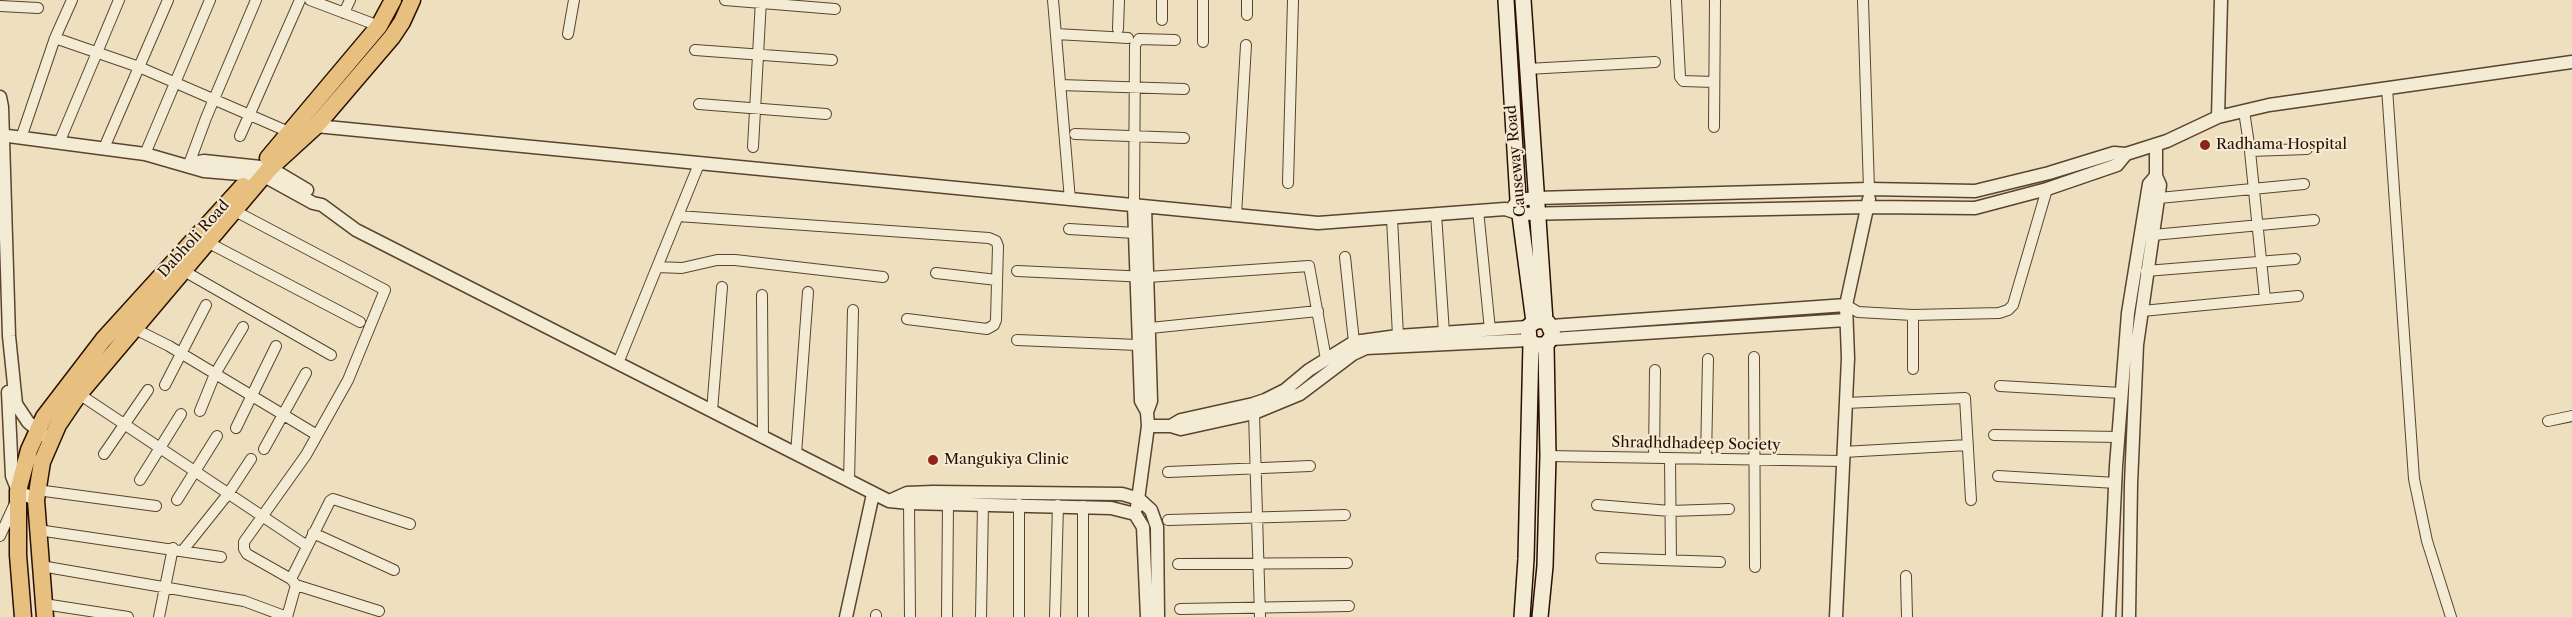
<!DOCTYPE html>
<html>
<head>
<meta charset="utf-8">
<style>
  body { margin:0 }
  canvas { display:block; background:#eee0be }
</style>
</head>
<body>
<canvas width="2572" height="617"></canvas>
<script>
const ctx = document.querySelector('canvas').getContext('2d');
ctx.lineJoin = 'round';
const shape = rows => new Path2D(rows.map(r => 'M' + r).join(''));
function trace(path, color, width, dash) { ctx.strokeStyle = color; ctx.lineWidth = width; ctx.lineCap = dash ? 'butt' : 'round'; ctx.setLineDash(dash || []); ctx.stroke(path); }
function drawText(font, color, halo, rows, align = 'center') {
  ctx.font = font + ' "Libre Caslon Text",serif'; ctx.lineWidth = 4; ctx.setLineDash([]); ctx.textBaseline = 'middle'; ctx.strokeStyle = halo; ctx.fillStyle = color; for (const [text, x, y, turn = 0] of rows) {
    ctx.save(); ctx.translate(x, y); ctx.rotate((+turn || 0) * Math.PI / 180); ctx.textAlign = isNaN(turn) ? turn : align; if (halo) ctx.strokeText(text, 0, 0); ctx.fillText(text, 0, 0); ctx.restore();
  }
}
const minor = shape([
  [310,0,379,26],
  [725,0,835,9],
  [1053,0,1070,200],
  [1676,0,1680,77,1683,81,1714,82],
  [1863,0,1869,189],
  [0,6,38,8],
  [344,13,350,0],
  [1247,15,1247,0],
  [1162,20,1162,0],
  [1118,29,1119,0],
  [568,34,574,0],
  [1056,34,1128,38],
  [55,38,139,67,289,132],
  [1203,42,1203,0],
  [695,50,832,60],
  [1527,69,1655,62],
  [1060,85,1184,89],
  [2387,88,2414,479,2427,541,2451,617],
  [699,104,826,114],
  [2244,111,2250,151,2265,299],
  [1714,127,1715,0],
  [1075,134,1184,138],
  [240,136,300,0],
  [21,138,55,38,72,0],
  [59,143,119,0],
  [753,147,761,0],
  [104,148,168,0],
  [2250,151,2307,149],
  [145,154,210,0],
  [189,164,206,118,256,0],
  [1288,183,1293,0],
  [2159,198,2304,184],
  [1134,206,1135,45,1139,39,1175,40],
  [1478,210,1490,330],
  [235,211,385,290,348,380,306,455,244,542,244,549,247,554,291,579,296,585,287,617],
  [1436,214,1444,333],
  [1236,215,1246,45],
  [678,216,989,238,996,241,998,246,996,320,994,325,987,329,907,319],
  [1392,218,1398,336],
  [1069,229,1135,233],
  [2153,235,2314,220],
  [209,243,360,322],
  [1345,257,1354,342],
  [657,267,682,268,717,260,735,260,883,277],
  [184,271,331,355],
  [1017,271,1148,277,1309,266,1326,359],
  [2146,271,2295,259],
  [936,273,997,280],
  [762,295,763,438],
  [1846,305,1858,312,1913,315,1999,313,2008,310,2013,305,2047,189],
  [2142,311,2298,296],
  [1913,315,1913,369],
  [1150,328,1318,311],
  [135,329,169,346,317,435],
  [1017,340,1138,345],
  [1754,357,1755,567],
  [618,363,699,164],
  [165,385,206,305],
  [2000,386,2121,393],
  [79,394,307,546],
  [1845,403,1965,398,1971,500],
  [200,411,215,374,243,327],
  [712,411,722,287],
  [1254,413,1260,617],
  [2548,421,2572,416],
  [236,428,276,346],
  [1994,435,2119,437],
  [264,449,306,373],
  [1843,452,1968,445],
  [104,454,148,390],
  [796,454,808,292],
  [1548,456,1842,461],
  [1654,458,1655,370],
  [1670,459,1671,560],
  [1706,459,1708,359],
  [1168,472,1310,466],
  [1998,476,2116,483],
  [140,480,181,414],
  [849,481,853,310],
  [37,490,156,506],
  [177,500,217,436],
  [909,503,910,617],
  [1597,505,1670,511,1729,509],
  [1083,506,1083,617],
  [1168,520,1345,515],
  [38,530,221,557],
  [313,533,394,570],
  [0,536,16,501],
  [184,549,228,494,251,459],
  [1601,558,1720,562],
  [1178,564,1347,563],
  [41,566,244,601,287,617],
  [1906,576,1907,617],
  [291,579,330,501,333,499,410,524],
  [296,585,379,611],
  [44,604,128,617],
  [1180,609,1349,606],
  [876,615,876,617],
  [159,617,173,548],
  [947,617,948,504],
  [981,617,983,504],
  [1019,617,1019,504],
  [1055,617,1058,505]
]);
const tertiary = shape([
  [0,97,2,107,9,336,16,404,28,422,43,435],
  [2218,117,2269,105,2572,62],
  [316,126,1318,223,1505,209,1520,214,1869,207,1975,208,2047,189,2117,165,2126,154],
  [0,135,145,154,204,171,264,176,313,203,322,205,356,230,889,501,909,503,1111,508,1135,514,1143,527,1147,617],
  [189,164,204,161,270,168,307,190],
  [1134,206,1141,401,1147,412],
  [1512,208,1518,200,1536,198,1869,189,1975,191,2049,173,2114,153,2126,154,2167,141,2218,117,2221,0],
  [1551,326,1846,305],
  [1552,339,1846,320],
  [8,392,12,476,18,491,36,500],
  [1148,426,1171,426,1181,429,1254,413,1300,394,1353,354,1366,348,1529,340],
  [1171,426,1181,420,1253,404,1265,400,1285,390,1309,370,1354,342,1398,336,1528,327],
  [889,501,907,493,933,492,1122,494,1139,499,1151,510,1157,527,1158,617],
  [1137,507,1148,426,1147,412,1151,401,1145,207],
  [846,617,873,494],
  [1836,617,1848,358,1846,305,1869,199],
  [2109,617,2116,466,2128,313,2149,184,2156,176],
  [2129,617,2131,484,2137,345,2160,185,2156,176,2156,145]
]);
const secondary = shape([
  [1506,0,1518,200,1534,322],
  [1523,0,1545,321],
  [1522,617,1526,559,1531,343],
  [1540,617,1545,566,1548,456,1546,345,1553,335,1548,323,1541,320,1534,322,1528,327,1529,340,1535,345,1546,345]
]);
const primary = shape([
  [268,158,379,26,393,0],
  [23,617,18,555,18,491,29,450,44,417,103,340,243,186],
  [45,617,36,500,42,462,58,425,79,394,270,168,316,126,392,37,402,22,412,0]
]);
trace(minor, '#5a4430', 12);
trace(tertiary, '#5a4430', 15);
trace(secondary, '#291000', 18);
trace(primary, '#291000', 19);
trace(minor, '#f4ebd5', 10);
trace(tertiary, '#f4ebd5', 12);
trace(secondary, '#f4ebd5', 15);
trace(primary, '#e7c07f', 16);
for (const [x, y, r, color] of [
  [2205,145,6,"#8f2418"],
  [933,460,6,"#8f2418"]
]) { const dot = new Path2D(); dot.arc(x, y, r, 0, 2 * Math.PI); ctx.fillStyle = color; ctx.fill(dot); trace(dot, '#f4ebd5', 2); }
drawText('15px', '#291000', '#f4ebd5', [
  ["Radhama Hospital",2216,145],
  ["Mangukiya Clinic",944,460]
], 'left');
drawText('15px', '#291000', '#f4ebd5', [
  ["Causeway Road",1516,161,-95],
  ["Dabholi Road",194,239,-48],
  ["Shradhdhadeep Society",1696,444,1]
]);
</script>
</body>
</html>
